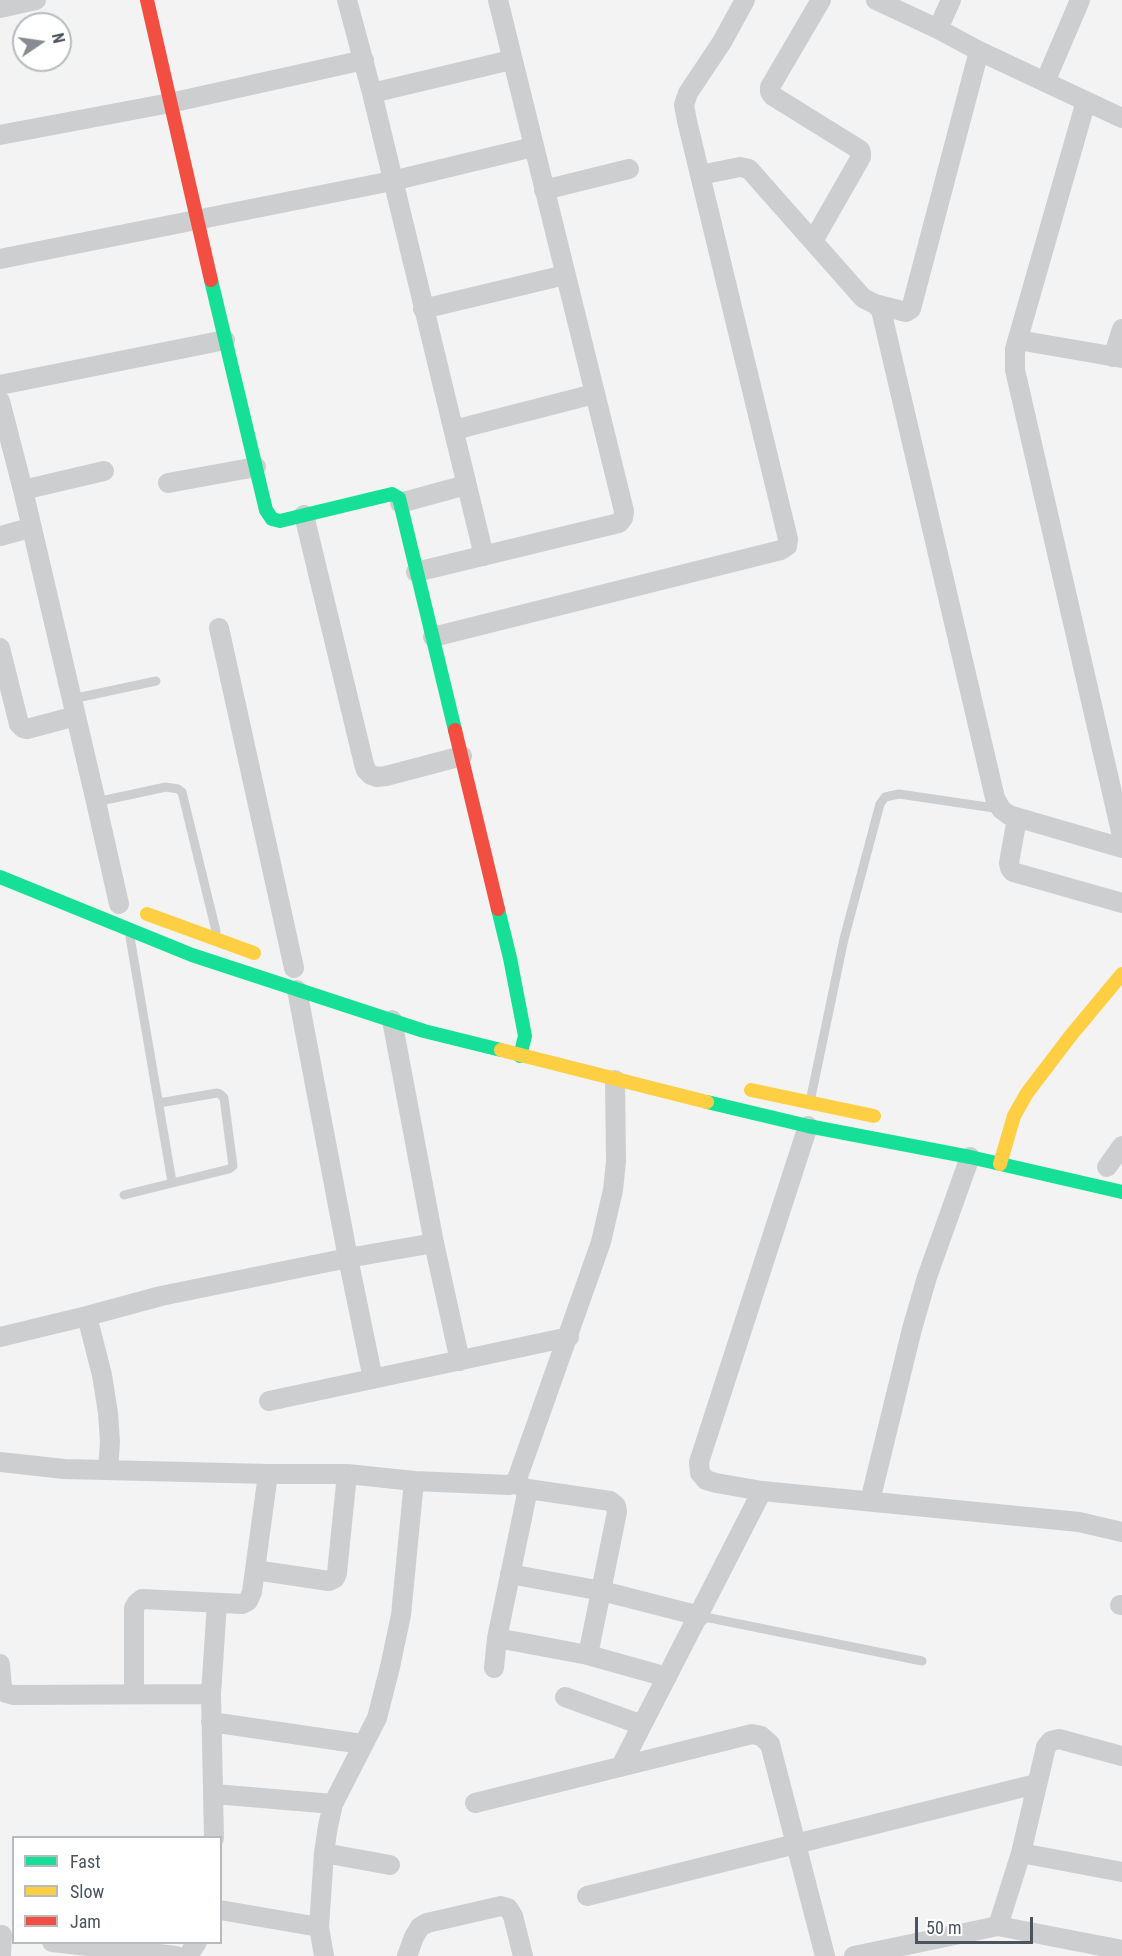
<!DOCTYPE html>
<html>
<head>
<meta charset="utf-8">
<style>
  body { margin:0 }
  #map { position:relative; width:1122px; height:1956px; overflow:hidden; background:#f3f3f3; font-family:"Roboto Condensed",sans-serif }
  canvas { display:block }
  .legend { position:absolute; left:12px; top:1836px; width:210px; height:108px; box-sizing:border-box; background:#fff; border:2px solid #b7bbbf; margin:0; padding:8px 10px; list-style:none; font-size:18px; color:#4b545e }
  .legend li { display:flex; align-items:center; gap:12px; height:30px }
  .legend b { width:30px; border:2px solid #b7bbbf }
  .north { position:absolute; left:12px; top:12px; width:60px; height:60px; box-sizing:border-box; background:#fff; border:2px solid #b7bbbf; border-radius:50%; rotate:77deg; font-size:16px; font-weight:700; line-height:24px; text-align:center; color:#4b545e }
  .north::after { content:''; display:block; margin:auto; width:21px; height:27px; background:#868c92; clip-path:polygon(50% 0,100% 100%,50% 72%,0 100%) }
  .scale { position:absolute; left:915px; top:1917px; width:118px; height:27px; box-sizing:border-box; border:3px solid #4b545e; border-top:0; padding-left:8px; font-size:18px; line-height:21px; white-space:nowrap; color:#4b545e; -webkit-text-stroke:4px #fff; paint-order:stroke }
</style>
</head>
<body>
<div id="map">
<canvas width="1122" height="1956"></canvas>
<ul class="legend">
<li><b style="height:8px;background:#16e098"></b>Fast</li>
<li><b style="height:8px;background:#ffcf43"></b>Slow</li>
<li><b style="height:8px;background:#f24e42"></b>Jam</li>
</ul>
<div class="north">N</div>
<div class="scale">50 m</div>
</div>
<script>
const ctx = document.querySelector('canvas').getContext('2d');
ctx.lineJoin = 'round';
const shape = rows => new Path2D(rows.map(r => 'M' + r).join(''));
function trace(path, color, width, dash) { ctx.strokeStyle = color; ctx.lineWidth = width; ctx.lineCap = dash ? 'butt' : 'round'; ctx.setLineDash(dash || []); ctx.stroke(path); }
trace(shape([
  [72,699,156,681],
  [96,802,166,787,178,789,182,792,216,931],
  [130,937,172,1182],
  [811,1097,844,939,880,804,885,797,899,794,1001,809],
  [124,1195,229,1169,233,1166,224,1098,220,1094,217,1093,159,1103],
  [700,1616,922,1661]
]), '#cdced0', 9);
trace(shape([
  [347,0,372,93,484,556],
  [876,0,938,29,979,51,1122,118],
  [0,8,36,0],
  [938,29,951,0],
  [1045,82,1080,0],
  [372,93,511,60],
  [1086,101,1015,349,1015,370,1122,836],
  [0,135,170,103,364,60],
  [700,175,740,167,749,169,863,298,875,304,881,310,995,798,1001,809,1009,815,1122,848],
  [544,190,629,169],
  [813,241,861,157,861,153,860,150,773,96,770,92,770,87,821,0],
  [0,259,392,181,533,147],
  [875,304,906,312,911,309,979,51],
  [423,309,565,275],
  [1018,340,1122,358],
  [1113,357,1122,329],
  [0,385,225,340],
  [0,401,23,490,96,802,119,904],
  [454,430,594,394],
  [168,483,256,467],
  [23,490,104,471],
  [400,503,466,485],
  [304,515,364,764,366,770,371,775,377,777,386,776,462,756],
  [0,536,30,528],
  [416,572,619,523,623,518,624,511,498,0],
  [219,628,294,968],
  [433,637,781,550,787,546,788,539,687,121,684,105,688,93,722,42,745,0],
  [0,648,19,724,23,728,27,729,76,716],
  [1017,818,1009,863,1010,868,1013,872,1122,903],
  [297,990,348,1258,373,1379],
  [392,1020,434,1243,460,1361],
  [808,1126,699,1462,700,1473,706,1480,716,1483,762,1491,1079,1522,1122,1532],
  [1107,1167,1122,1146],
  [87,1316,102,1375,108,1413,110,1442,108,1470],
  [0,1337,87,1316,161,1296,348,1258,434,1243],
  [269,1401,569,1337],
  [0,1462,64,1469,268,1474,347,1474,414,1481,509,1485,513,1483,528,1489,610,1501,616,1506,617,1512,588,1655],
  [513,1483,517,1479,601,1242,613,1190,616,1161,615,1080],
  [870,1501,912,1329,927,1277,970,1157],
  [255,1570,329,1581,335,1578,337,1573,347,1474],
  [510,1574,602,1591,700,1616],
  [1120,1605,1122,1605],
  [497,1638,588,1655,667,1677],
  [0,1664,2,1687,6,1693,13,1695,211,1694],
  [494,1668,497,1638,528,1489],
  [134,1693,134,1608,137,1603,142,1599,242,1604,248,1601,252,1592,268,1474],
  [565,1697,642,1725],
  [211,1722,362,1744],
  [621,1766,762,1491],
  [214,1794,333,1804],
  [475,1803,752,1734,761,1736,770,1744,825,1956],
  [214,1838,211,1694,217,1603],
  [324,1853,390,1865],
  [1021,1853,1122,1872],
  [587,1896,1036,1784],
  [220,1910,319,1927],
  [998,1926,1021,1853,1046,1747,1051,1741,1059,1739,1122,1756],
  [52,1942,176,1956],
  [1,1956,2,1935],
  [188,1956,197,1942],
  [324,1956,319,1927,324,1853,328,1826,333,1804,377,1718,390,1667,401,1615,414,1481],
  [407,1956,414,1937,420,1927,427,1923,501,1906,508,1908,513,1916,523,1956],
  [854,1956,998,1926,1122,1950]
]), '#cdced0', 20);
trace(shape([
  [211,280,266,510,272,519,280,521,392,494,399,498,455,730],
  [0,877,192,955,424,1031,501,1050],
  [498,909,510,958,525,1036,520,1056],
  [707,1102,808,1126,970,1157,1122,1192]
]), '#16e098', 14);
trace(shape([
  [147,914,254,953],
  [501,1050,707,1102],
  [751,1090,874,1116],
  [1000,1164,1014,1116,1027,1093,1072,1034,1122,974]
]), '#ffcf43', 14);
trace(shape([
  [147,0,211,280],
  [455,730,498,909]
]), '#f24e42', 14);
</script>
</body>
</html>
